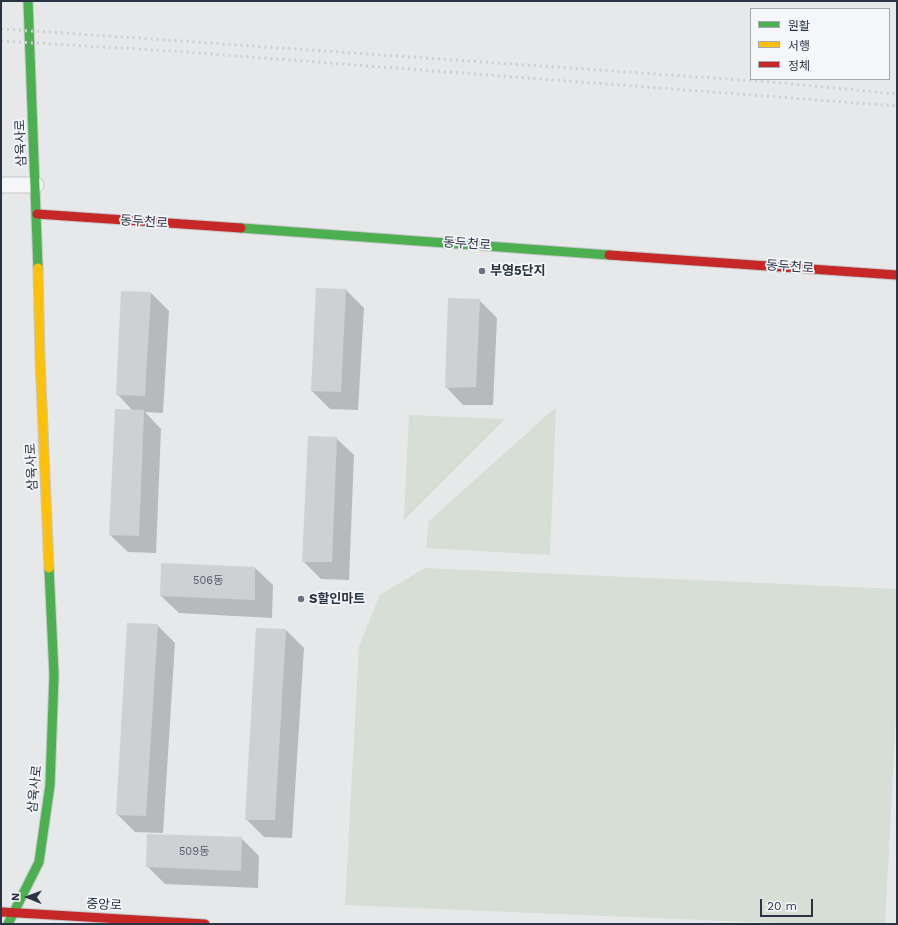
<!DOCTYPE html>
<html>
<head>
<meta charset="utf-8">
<style>
  body { margin:0 }
  #map { position:relative; width:898px; height:925px; overflow:hidden; background:#e6e8ea; font-family:"Work Sans","Noto Sans KR",sans-serif }
  canvas { display:block }
  .frame { position:absolute; inset:0; border:2px solid #2b3445; pointer-events:none }
  .legend { position:absolute; left:750px; top:8px; width:140px; height:72px; box-sizing:border-box; background:#f4f6f9; border:1px solid #a4a8b1; margin:0; padding:5px 7px; list-style:none; font-size:12px; color:#2b3445 }
  .legend li { display:flex; align-items:center; gap:8px; height:20px }
  .legend b { width:20px; border:1px solid #a4a8b1 }
  .north { position:absolute; left:8px; top:877px; width:40px; height:40px; -webkit-text-stroke:3px #f4f6f9; paint-order:stroke; rotate:271deg; font-size:11px; font-weight:700; line-height:16px; text-align:center; color:#2b3445 }
  .north::after { content:''; display:block; margin:auto; width:14px; height:18px; background:#2b3445; clip-path:polygon(50% 0,100% 100%,50% 72%,0 100%) }
  .scale { position:absolute; left:760px; top:899px; width:53px; height:18px; box-sizing:border-box; border:2px solid #2b3445; border-top:0; padding-left:5px; font-size:12px; line-height:14px; white-space:nowrap; color:#2b3445; -webkit-text-stroke:3px #f4f6f9; paint-order:stroke }
</style>
</head>
<body>
<div id="map">
<canvas width="898" height="925"></canvas>
<div class="frame"></div>
<ul class="legend">
<li><b style="height:5px;background:#4caf50"></b>원활</li>
<li><b style="height:5px;background:#ffc107"></b>서행</li>
<li><b style="height:5px;background:#c62828"></b>정체</li>
</ul>
<div class="north">N</div>
<div class="scale">20 m</div>
</div>
<script>
const ctx = document.querySelector('canvas').getContext('2d');
ctx.lineJoin = 'round';
function paint(path, color) { ctx.fillStyle = color; ctx.fill(path, 'evenodd'); }
const shape = rows => new Path2D(rows.map(r => 'M' + r).join(''));
function trace(path, color, width, dash) { ctx.strokeStyle = color; ctx.lineWidth = width; ctx.lineCap = dash ? 'butt' : 'round'; ctx.setLineDash(dash || []); ctx.stroke(path); }
function drawText(font, color, halo, rows, align = 'center') {
  ctx.font = font + ' "Work Sans","Noto Sans KR",sans-serif'; ctx.lineWidth = 3.5; ctx.setLineDash([]); ctx.textBaseline = 'middle'; ctx.strokeStyle = halo; ctx.fillStyle = color; for (const [text, x, y, turn = 0] of rows) {
    ctx.save(); ctx.translate(x, y); ctx.rotate((+turn || 0) * Math.PI / 180); ctx.textAlign = isNaN(turn) ? turn : align; if (halo) ctx.strokeText(text, 0, 0); ctx.fillText(text, 0, 0); ctx.restore();
  }
}
paint(shape([
  [556,407,550,555,426,548,429,521],
  [409,415,505,419,404,520],
  [425,568,897,589,897,698,885,924,796,924,345,905,359,646,380,595]
]), '#d6ded6');
paint(shape([
  [317,289,346,290,364,308,358,410,330,409,312,391],
  [151,293,169,311,163,413,145,412,161,429,156,553,128,552,110,535,133,411,117,394],
  [479,300,497,318,493,405,463,405,446,387],
  [336,438,354,455,349,580,321,579,303,561],
  [162,564,255,568,273,585,272,618,179,613,161,596],
  [157,625,175,643,163,833,135,832,117,814],
  [286,630,304,648,292,838,264,837,246,819],
  [241,838,259,856,258,888,165,884,147,866]
]), '#0003');
paint(shape([
  [316,288,346,289,341,392,311,391],
  [121,291,151,292,145,396,116,395],
  [448,298,480,299,476,387,445,388],
  [115,409,144,410,139,536,109,535],
  [308,436,337,437,332,562,302,562],
  [161,563,255,567,255,600,160,596],
  [127,623,158,624,146,816,116,815],
  [256,628,286,629,275,820,245,820],
  [147,834,242,837,241,871,146,867]
]), '#ced0d3');
const street = shape([
  [1,185,36,185]
]);
const fast = shape([
  [28,1,38,268],
  [241,228,609,255],
  [8,924,39,862,50,785,54,675,49,568]
]);
const slow = shape([
  [38,268,40,358,49,568]
]);
const jam = shape([
  [37,214,241,228],
  [609,255,897,275],
  [2,912,205,924]
]);
trace(street, '#c4c6c8', 17);
trace(fast, '#c4c6c8', 11);
trace(slow, '#c4c6c8', 11);
trace(jam, '#c4c6c8', 11);
trace(street, '#f5f6f7', 15);
trace(fast, '#4caf50', 9);
trace(slow, '#ffc107', 9);
trace(jam, '#c62828', 9);
trace(shape([
  [1,29,80,34,771,82,897,94],
  [1,41,171,51,897,106]
]), '#cecfd2', 3, [2, 4]);
for (const [x, y, r, color] of [
  [482,271,4,"#6c737f"],
  [301,599,4,"#6c737f"]
]) { const dot = new Path2D(); dot.arc(x, y, r, 0, 2 * Math.PI); ctx.fillStyle = color; ctx.fill(dot); trace(dot, '#f4f6f9', 1.5); }
drawText('11px', '#545c69', null, [
  ["506동",208,581],
  ["509동",194,852]
]);
drawText('13px', '#2b3445', '#f4f6f9', [
  ["삼육사로",21,143,-92],
  ["동두천로",144,222,4],
  ["동두천로",467,244,4],
  ["동두천로",790,267,4],
  ["삼육사로",32,467,-93],
  ["삼육사로",35,789,-84],
  ["중앙로",104,905,3]
]);
drawText('bold 13px', '#2b3445', '#f4f6f9', [
  ["부영5단지",490,271],
  ["S할인마트",309,599]
], 'left');
</script>
</body>
</html>
